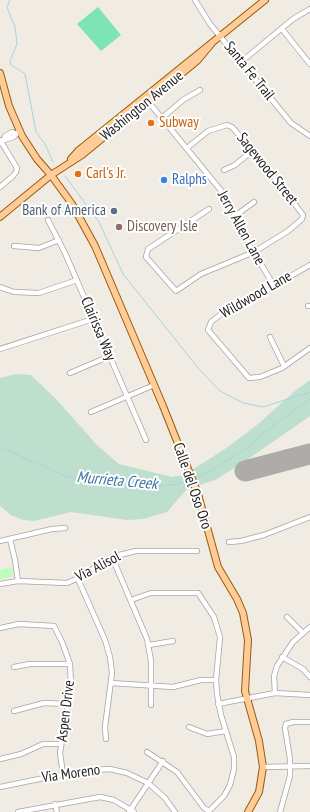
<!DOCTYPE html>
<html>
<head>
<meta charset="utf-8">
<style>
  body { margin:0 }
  canvas { display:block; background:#f0ebe3 }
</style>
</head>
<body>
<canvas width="310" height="812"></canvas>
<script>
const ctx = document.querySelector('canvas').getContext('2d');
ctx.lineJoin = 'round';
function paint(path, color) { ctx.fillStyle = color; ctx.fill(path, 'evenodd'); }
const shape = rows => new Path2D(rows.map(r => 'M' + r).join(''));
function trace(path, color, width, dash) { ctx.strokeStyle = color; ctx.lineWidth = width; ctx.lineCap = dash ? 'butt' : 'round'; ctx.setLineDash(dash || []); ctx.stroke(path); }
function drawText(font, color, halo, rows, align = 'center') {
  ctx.font = font + ' "PT Sans Narrow",sans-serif'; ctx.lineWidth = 4; ctx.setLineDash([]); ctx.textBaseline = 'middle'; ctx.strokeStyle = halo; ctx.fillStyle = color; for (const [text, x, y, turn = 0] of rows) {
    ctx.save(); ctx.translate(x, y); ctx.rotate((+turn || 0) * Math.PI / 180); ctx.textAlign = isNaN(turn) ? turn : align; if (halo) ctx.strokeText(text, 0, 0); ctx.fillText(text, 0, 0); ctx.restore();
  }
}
paint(shape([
  [16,374,31,375,57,400,97,445,119,464,172,477,184,475,228,447,258,424,295,391,310,380,310,416,241,464,215,480,187,489,167,512,143,519,127,520,71,512,34,521,23,520,11,515,0,506,0,378]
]), '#bfdfce');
paint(shape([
  [12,567,13,575,11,577,0,579,0,570]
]), '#bdfdbe');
paint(shape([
  [98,7,121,35,101,51,77,24]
]), '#7ce4b5');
trace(shape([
  [10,0,7,7,15,27,17,44,10,61,11,65,25,74,36,132,45,144,53,162],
  [65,176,99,222,123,274,199,369,220,391,243,403,263,407,310,392],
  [0,447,68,477,104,483,149,487,179,484,189,480],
  [194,478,205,474,243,451,275,424,310,399]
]), '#a1d6e0', 1);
trace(shape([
  [245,471,310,454]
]), '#aeaca8', 21);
const minor = shape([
  [195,0,210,24,291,123,310,136],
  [282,29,310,64],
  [241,62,293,19,310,9],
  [147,100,223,193,249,244,274,286],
  [162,118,183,100,200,90],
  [0,140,17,168,16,172,13,176,0,187],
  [4,140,14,137,17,133],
  [0,143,4,140,5,136,12,132,16,134],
  [187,148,208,131,227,125,232,127,266,166,303,215,302,219,288,231,254,252,201,274,176,291,146,257,148,249,209,209],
  [224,170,235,165,253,150],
  [235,216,254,202],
  [48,220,65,253,146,440],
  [14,246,39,248,59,240],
  [310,265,260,294,225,311,211,322,208,330,249,378,260,377,282,368,310,348],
  [0,287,14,292,39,293,77,280],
  [308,306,310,306],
  [270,337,284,366],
  [0,349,93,319],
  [70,373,110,356],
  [91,412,154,385],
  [10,539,15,560,18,581],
  [0,541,52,529,65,528],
  [229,542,241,541,264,535,310,517],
  [112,557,147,639,151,661,151,705],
  [78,579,105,640,110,657,112,673,105,727,106,739],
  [0,584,18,581,67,583,83,576,102,562,115,556,136,551,197,551],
  [131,600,151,593,198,593,214,617,220,637,216,680,217,694,221,715,234,757,234,769,230,785,224,796,209,811,204,808,177,772,147,752],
  [287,617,303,633],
  [0,628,19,624,54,626,62,642,70,664,71,685,60,753,63,774],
  [149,645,173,641],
  [282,657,303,669,310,677],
  [14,667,30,664,70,664],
  [111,683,173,687,201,680,216,680],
  [275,693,274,676,277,666,293,642,310,627],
  [218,704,275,693,310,695],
  [14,711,44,703,67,704],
  [189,727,207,734,226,731],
  [0,759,21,754,43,744,61,744],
  [263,767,310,766],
  [0,787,78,771,110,769,127,773,148,783,165,798,175,812],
  [55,804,57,812],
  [18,812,100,797,114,800,134,812],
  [129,812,163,761],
  [280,812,290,776,290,759,285,728,286,724,293,722,310,722]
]);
const major = shape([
  [0,73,9,106,22,136,37,159,51,175,72,204,95,246,163,406,198,494,218,567,237,599,243,613,248,640,245,691,259,741,263,767,259,792,248,812],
  [71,159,79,150,265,0],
  [0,217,51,175,82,155,197,61,212,43]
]);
trace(minor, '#a5a5a5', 6);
trace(major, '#985c00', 8);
trace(minor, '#fff', 4.5);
trace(major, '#fc9', 6);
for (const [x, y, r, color] of [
  [151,123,4,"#e8710a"],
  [78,174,4,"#e8710a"],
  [164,180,4,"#3f7fe0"],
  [114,211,4,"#5c6f8a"],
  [119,227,4,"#8d6e63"]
]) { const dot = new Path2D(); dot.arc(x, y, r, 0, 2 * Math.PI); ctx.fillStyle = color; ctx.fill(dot); trace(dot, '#fff', 1.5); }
drawText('15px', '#1e1e1e', '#fff', [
  ["Santa Fe Trail",249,71,51],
  ["Washington Avenue",142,106,-39],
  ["Sagewood Street",267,169,51],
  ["Jerry Allen Lane",241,228,61],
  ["Wildwood Lane",256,295,-30],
  ["Clairissa Way",98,329,67],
  ["Calle del Oso Oro",192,486,71],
  ["Via Alisol",98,567,-28],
  ["Aspen Drive",66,711,-83],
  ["Via Moreno",71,774,-8]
]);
drawText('15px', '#c56008', '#fff', [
  ["Subway",159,123],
  ["Carl's Jr.",86,174]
], 'left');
drawText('15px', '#366cbe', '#fff', [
  ["Ralphs",172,180]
], 'left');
drawText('15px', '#4e5e75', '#fff', [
  ["Bank of America",106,211]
], 'right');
drawText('15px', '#785e54', '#fff', [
  ["Discovery Isle",127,227]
], 'left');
drawText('italic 16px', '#3f78a3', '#fff', [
  ["Murrieta Creek",117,481,5]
]);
</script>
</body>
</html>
